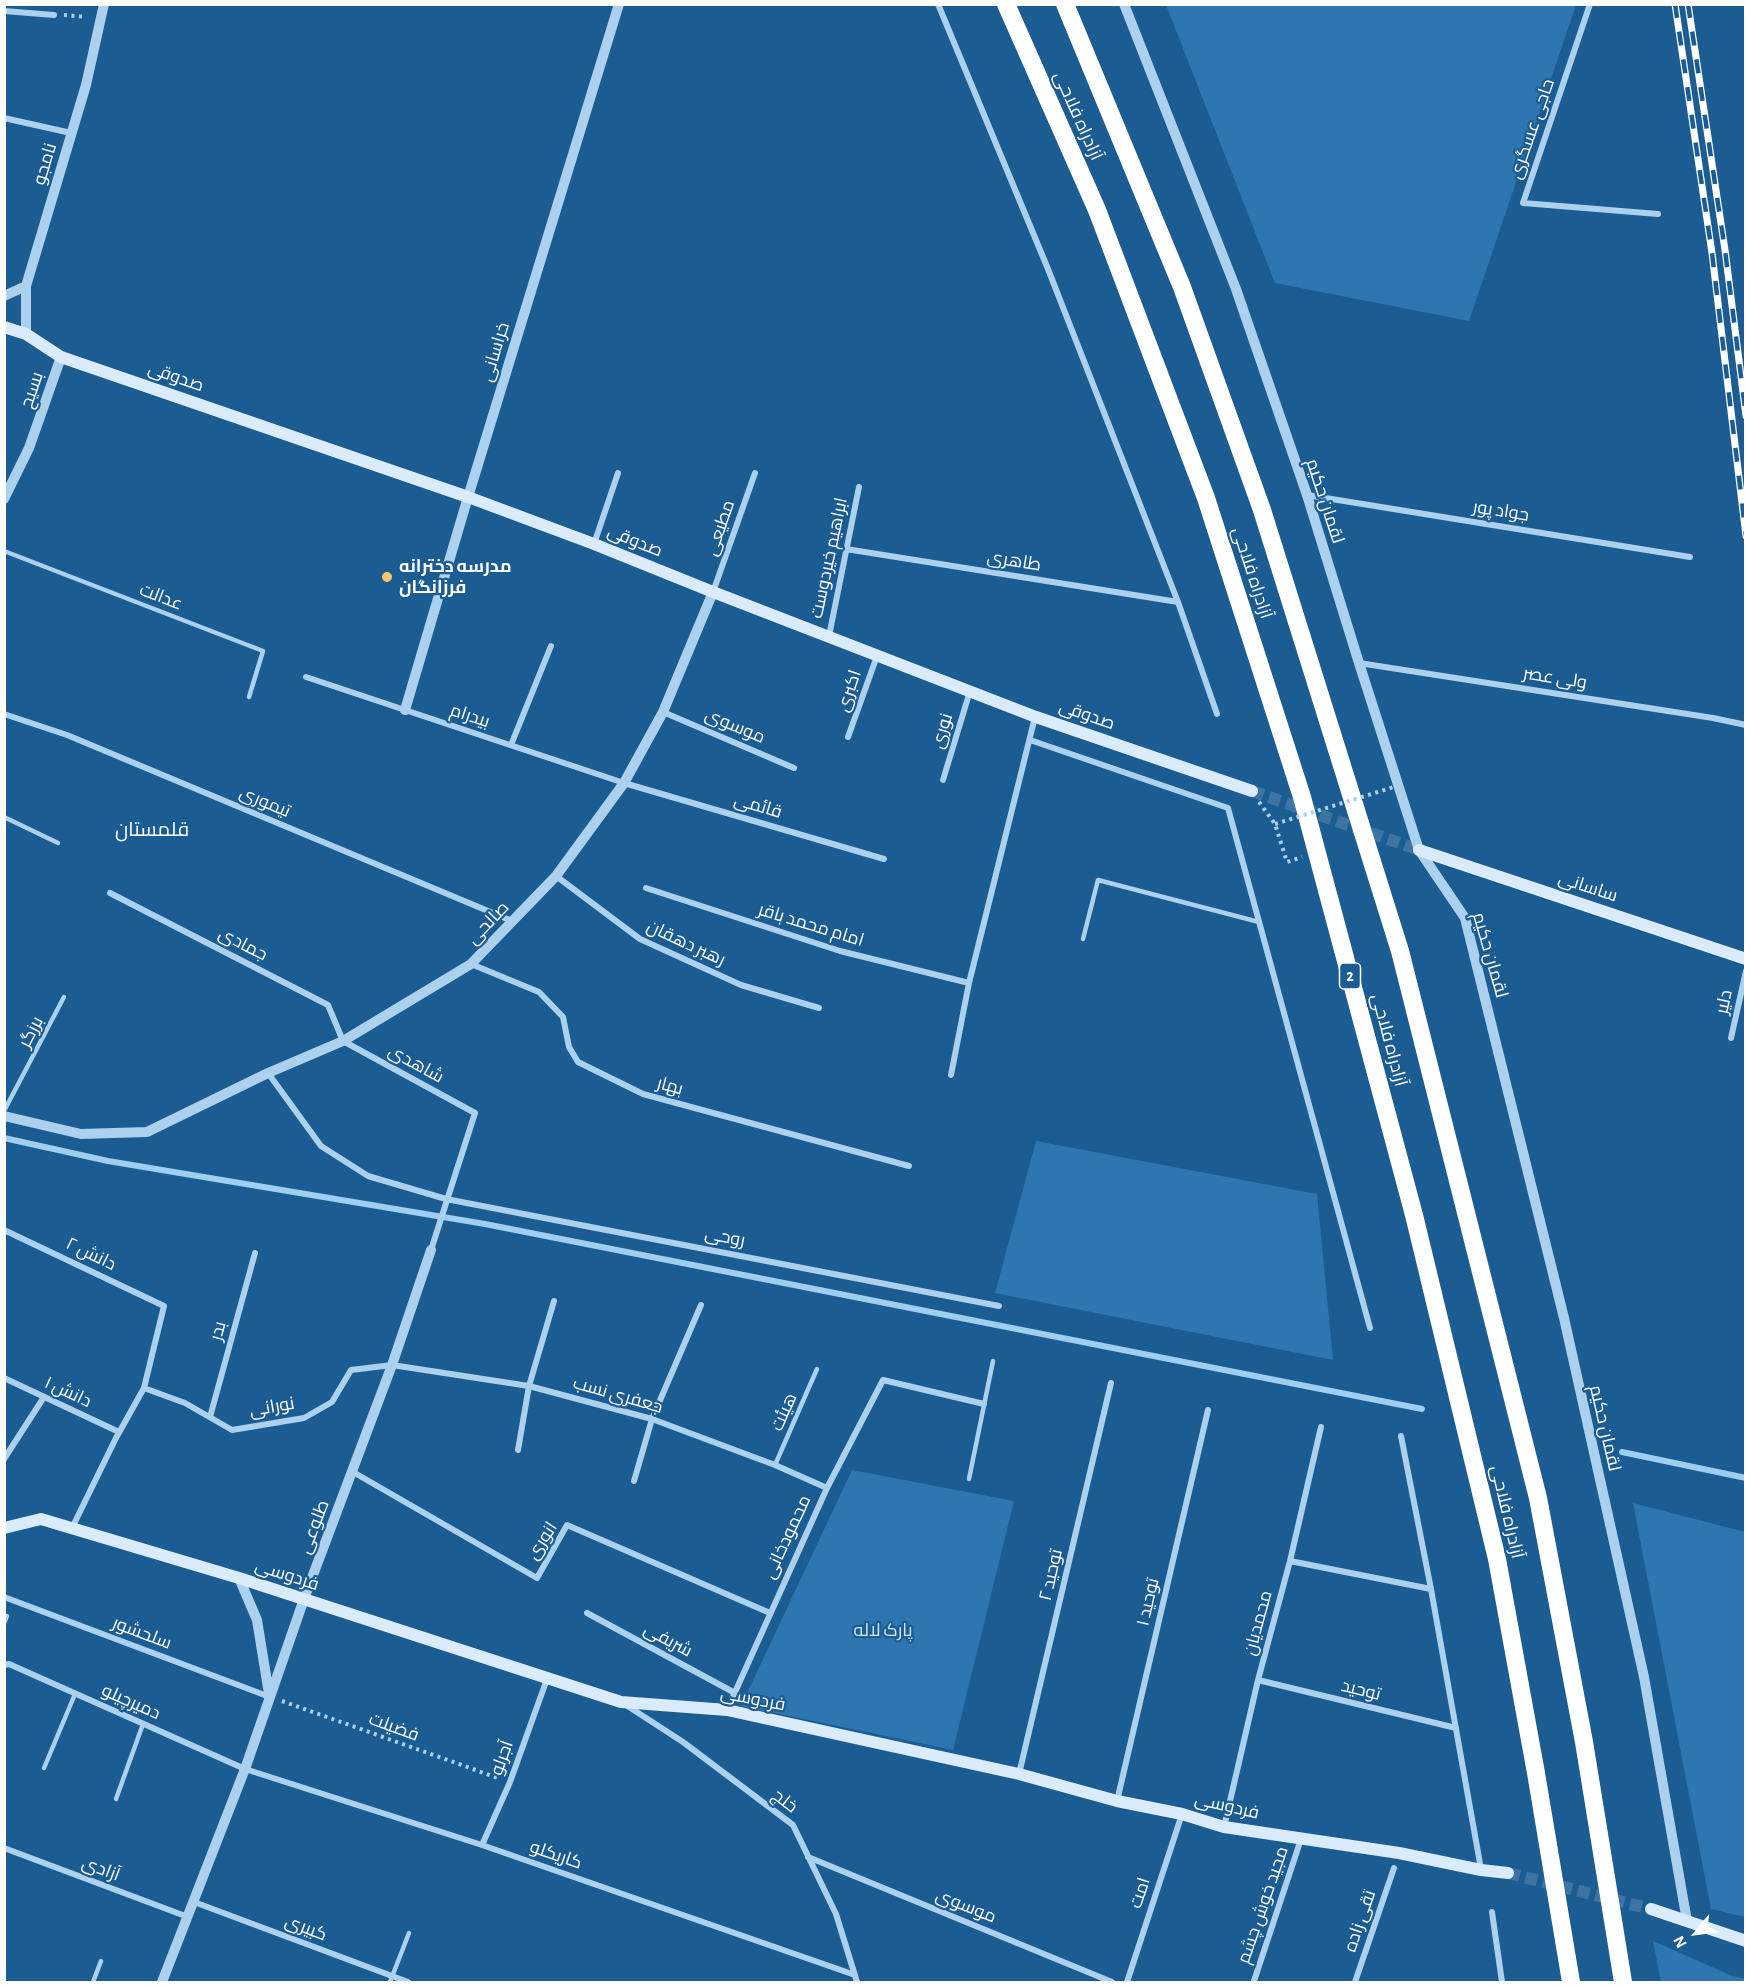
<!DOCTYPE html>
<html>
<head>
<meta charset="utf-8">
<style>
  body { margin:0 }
  #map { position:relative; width:1750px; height:1987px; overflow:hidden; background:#1b5c93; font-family:"Alegreya Sans",sans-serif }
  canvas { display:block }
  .frame { position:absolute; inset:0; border:6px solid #fff; pointer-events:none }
  .north { position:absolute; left:1666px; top:1903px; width:60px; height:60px; -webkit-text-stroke:4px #1b5c93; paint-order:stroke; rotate:241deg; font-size:16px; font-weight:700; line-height:24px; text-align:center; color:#fff }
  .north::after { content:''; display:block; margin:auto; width:21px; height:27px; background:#fff; clip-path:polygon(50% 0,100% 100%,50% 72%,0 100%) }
</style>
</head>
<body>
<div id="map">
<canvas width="1750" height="1987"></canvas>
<div class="frame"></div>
<div class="north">N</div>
</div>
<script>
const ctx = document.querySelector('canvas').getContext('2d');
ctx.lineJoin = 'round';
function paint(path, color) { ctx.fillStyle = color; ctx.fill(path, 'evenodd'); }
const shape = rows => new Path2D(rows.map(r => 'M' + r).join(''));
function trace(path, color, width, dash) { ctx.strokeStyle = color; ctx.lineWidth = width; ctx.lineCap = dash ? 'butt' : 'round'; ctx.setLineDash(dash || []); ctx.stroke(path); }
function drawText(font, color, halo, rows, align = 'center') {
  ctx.font = font + ' "Alegreya Sans",Cairo,sans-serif'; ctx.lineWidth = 4.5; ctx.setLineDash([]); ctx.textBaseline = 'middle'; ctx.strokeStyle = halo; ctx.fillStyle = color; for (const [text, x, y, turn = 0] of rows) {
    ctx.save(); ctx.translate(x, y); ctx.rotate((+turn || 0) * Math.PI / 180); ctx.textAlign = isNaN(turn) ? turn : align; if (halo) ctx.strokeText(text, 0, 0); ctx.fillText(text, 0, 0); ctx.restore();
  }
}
paint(shape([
  [1166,5,1576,5,1469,321,1275,283],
  [1036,1141,1317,1194,1333,1360,995,1293],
  [852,1470,1014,1501,953,1750,741,1706],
  [1633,1503,1745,1532,1745,1917,1711,1909],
  [1653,1941,1730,1975,1745,1979,1745,1982,1661,1982]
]), '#2e76b1');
trace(shape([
  [4,1138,108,1161,485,1224,1422,1409],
  [1622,1452,1746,1478]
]), '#9fcef1', 6);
trace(shape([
  [1252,791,1419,850],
  [1508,1873,1651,1909]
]), '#3d74a3', 12, [12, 6]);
trace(shape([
  [64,15,86,17],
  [1259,802,1275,824,1287,862,1302,857],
  [282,1701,498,1778]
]), '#acd1ef', 4, [3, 4.5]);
trace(shape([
  [4,551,263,651,249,697],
  [4,817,58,843],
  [1083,939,1098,880,1259,922],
  [4,1111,64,997],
  [775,1465,817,1369],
  [969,1479,993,1361],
  [4,1623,7,1616],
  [44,1768,75,1694],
  [116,1799,143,1724],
  [93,1982,101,1961],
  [390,1982,409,1933]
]), '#acd1ef', 4.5);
trace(shape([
  [938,4,1048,269,1178,602,1217,714],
  [1590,4,1523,203,1658,214],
  [4,11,54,15],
  [4,118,71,133],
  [1307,495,1690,557],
  [594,544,618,473],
  [846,549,1178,602],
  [713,592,755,473],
  [829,636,859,487],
  [1359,663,1713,718,1746,725],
  [306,677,624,783,884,859],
  [663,712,794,768],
  [4,714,67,735,512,921],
  [848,737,877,656],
  [1030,740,1228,808,1370,1328],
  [511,745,551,646],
  [943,780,970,691],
  [556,876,640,939,741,985,819,1008],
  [646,888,840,951,969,983],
  [110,893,328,1005,343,1041,475,1113,431,1250],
  [471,964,539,992,563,1017,569,1047,578,1062,643,1094,909,1166],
  [1731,1038,1746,971],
  [268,1073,321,1146,368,1176,446,1199,999,1306],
  [951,1075,969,983,1035,717],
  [4,1230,164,1306,144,1388,116,1438,72,1528],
  [4,1378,119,1432],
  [144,1388,185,1403,232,1430,304,1418,332,1402,351,1370,392,1365,529,1386,652,1419,775,1465,827,1488],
  [210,1417,255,1253],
  [1401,1436,1431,1589,1481,1869],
  [518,1450,529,1386,554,1301],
  [4,1459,44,1397],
  [353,1472,537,1578,567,1525,770,1613],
  [634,1481,652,1419,701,1305],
  [1290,1561,1431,1589],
  [4,1597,270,1697],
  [587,1613,735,1693],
  [4,1665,9,1664,245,1769,482,1845,855,1975],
  [1258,1680,1456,1728],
  [626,1705,683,1742,793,1825,836,1914,857,1982],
  [727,1710,827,1488,883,1380,984,1404],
  [1019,1774,1111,1383],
  [1117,1801,1208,1410],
  [1224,1827,1258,1680,1290,1561,1321,1427],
  [482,1845,510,1782,547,1679],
  [4,1848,188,1917],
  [808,1857,1112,1982],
  [194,1902,408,1982],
  [1492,1912,1502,1982],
  [1254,1981,1301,1839],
  [1127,1982,1182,1814],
  [1355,1982,1394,1868]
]), '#acd1ef', 6);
trace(shape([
  [1124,4,1236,289,1276,405,1307,495,1359,663,1419,850,1465,918,1564,1318,1644,1677,1687,1921],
  [4,296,26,286],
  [26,334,26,286,86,85,104,4],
  [4,499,29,448,61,357],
  [405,710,468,497,619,4],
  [4,1116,81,1134,147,1132,268,1073,343,1041,471,964,556,876,624,783,663,712,713,592],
  [239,1578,257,1620,269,1694],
  [162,1982,245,1769,304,1599,392,1365,431,1250]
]), '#acd1ef', 10);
trace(shape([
  [4,327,26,334,61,357,468,497,594,544,713,592,1036,717,1252,791],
  [1419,850,1746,959],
  [4,1528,41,1519,239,1578,621,1702,727,1710,1019,1774,1117,1801,1182,1814,1224,1827,1399,1853,1481,1870,1508,1873],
  [1651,1909,1746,1941]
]), '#daebfb', 12);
trace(shape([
  [1006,4,1097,210,1206,498,1302,797,1414,1215,1497,1559,1536,1773,1571,1982],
  [1065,4,1182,287,1262,510,1400,951,1538,1498,1584,1742,1623,1982]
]), '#fff', 18);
const rail = shape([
  [1675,4,1712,253,1746,536],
  [1688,4,1725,250,1746,416]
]);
trace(rail, '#fff', 7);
trace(rail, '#1b5c93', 4.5, [14]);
trace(shape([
  [1275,824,1397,786]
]), '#acd1ef', 4, [3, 4.5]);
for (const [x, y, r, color] of [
  [387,577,6,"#ffc56a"]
]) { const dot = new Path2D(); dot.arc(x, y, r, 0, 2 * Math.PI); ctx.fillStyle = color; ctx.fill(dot); trace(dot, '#1b5c93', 2); }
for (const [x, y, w] of [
  [1350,976,21]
]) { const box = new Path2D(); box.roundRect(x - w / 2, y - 13, w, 26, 4.5); ctx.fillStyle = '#1b5c93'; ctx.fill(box); trace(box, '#fff', 1.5); }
drawText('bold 16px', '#fff', null, [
  ["2",1350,976]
]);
drawText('18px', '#fff', '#1b5c93', [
  ["آزادراه فلاحی",1078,116,66],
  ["حاجی عسگری",1532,129,-71],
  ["نامجو",45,164,-73],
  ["خراسانی",495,352,-73],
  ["صدوقی",176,377,19],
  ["بسیح",32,390,-71],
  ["لقمان حکیم",1325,501,72],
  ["جواد پور",1501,511,9],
  ["مطیعی",720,528,-71],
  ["صدوقی",635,541,22],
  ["ابراهیم خیردوست",829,558,-78],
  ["طاهری",1014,561,9],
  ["آزادراه فلاحی",1252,573,72],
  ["عدالت",161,597,21],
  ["ولی عصر",1555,678,9],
  ["اکبری",849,691,-71],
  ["صدوقی",1087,715,19],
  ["بیدرام",470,716,18],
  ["موسوی",735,726,23],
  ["نوری",942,731,-73],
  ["تیموری",265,802,23],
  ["قائمی",758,806,16],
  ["ساسانی",1588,887,18],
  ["صالحی",488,923,-46],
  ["امام محمد باقر",811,925,17],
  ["رهبر دهقان",686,943,25],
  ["جمادی",243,944,27],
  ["لقمان حکیم",1490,955,74],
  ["دلیر",1724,1002,-78],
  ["برزگر",31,1032,-62],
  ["آزادراه فلاحی",1389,1040,75],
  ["شاهدی",416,1064,29],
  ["بهار",670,1086,15],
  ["روحی",725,1237,11],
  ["دانش ۲",91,1254,26],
  ["بدر",218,1331,-75],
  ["دانش ۱",68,1392,25],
  ["جعفری نسب",618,1395,16],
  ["نورانی",272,1407,-10],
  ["هیئت",784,1412,-66],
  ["لقمان حکیم",1605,1428,77],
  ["آزادراه فلاحی",1507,1512,77],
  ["طلوعی",314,1527,-69],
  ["محمودخانی",787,1537,-65],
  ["انوری",542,1541,-57],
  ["فردوسی",287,1575,18],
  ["توحید ۲",1051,1575,-77],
  ["توحید ۱",1148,1602,-77],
  ["محمدیان",1258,1623,-75],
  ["سلحشور",142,1633,21],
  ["شریفی",668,1640,28],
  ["توحید",1361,1690,14],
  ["فردوسی",753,1699,11],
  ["دمیرچیلو",131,1702,24],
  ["فضیلت",394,1727,20],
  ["آجرلو",502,1758,-70],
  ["خلج",785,1801,38],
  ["فردوسی",1227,1806,13],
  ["کاریکلو",556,1855,19],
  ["آزادی",101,1869,21],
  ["امت",1140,1893,-72],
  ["مجید خوش چشم",1263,1905,-71],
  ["موسوی",966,1906,22],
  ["تقی زاده",1360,1921,-71],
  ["کبیری",306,1928,21]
]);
drawText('bold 18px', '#fff', '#1b5c93', [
  ["مدرسه دخترانه",399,567],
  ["فرزانگان",399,588]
], 'left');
drawText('18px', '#d3e9fb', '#1b5c93', [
  ["پارک لاله",883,1631]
]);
drawText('20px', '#fff', '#1b5c93', [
  ["قلمستان",152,830]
]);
</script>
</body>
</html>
